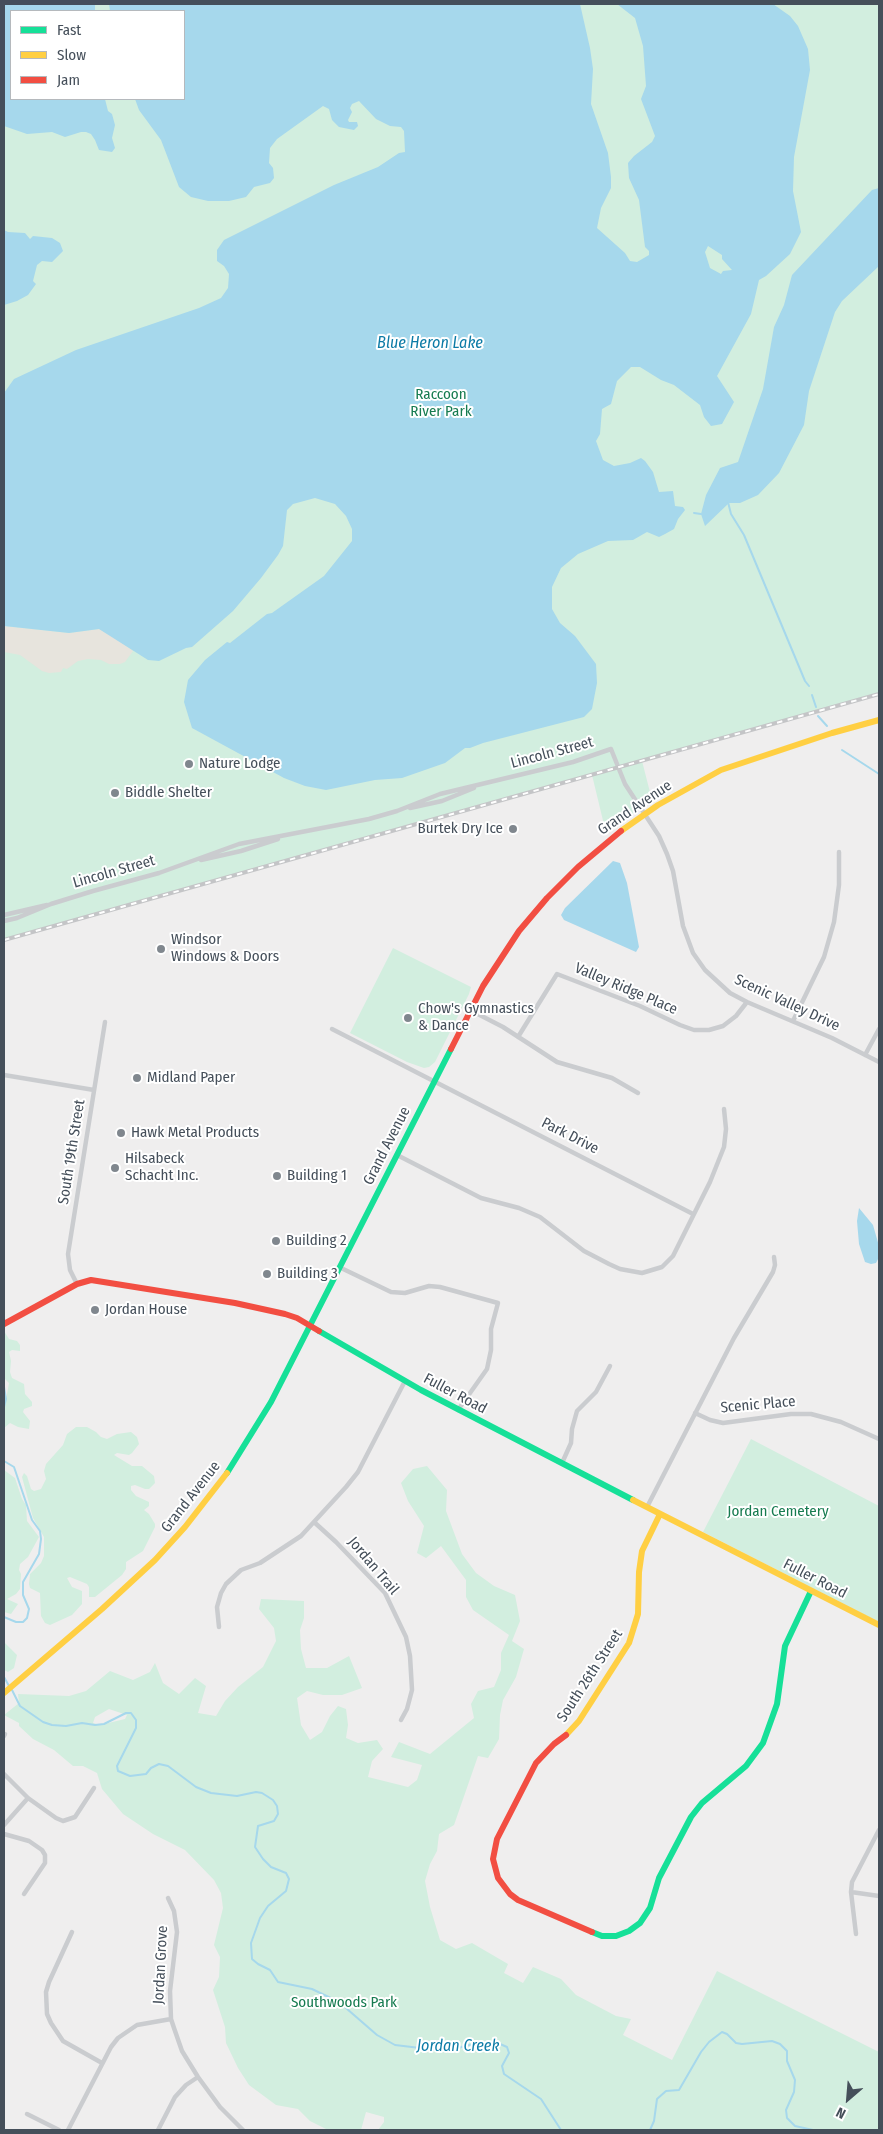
<!DOCTYPE html>
<html>
<head>
<meta charset="utf-8">
<style>
  body { margin:0 }
  #map { position:relative; width:883px; height:2134px; overflow:hidden; background:#efeeee; font-family:"Fira Sans Condensed",sans-serif }
  canvas { display:block }
  .frame { position:absolute; inset:0; border:5px solid #454f5a; pointer-events:none }
  .legend { position:absolute; left:10px; top:10px; width:175px; height:90px; box-sizing:border-box; background:#fff; border:1px solid #b5b9bd; margin:0; padding:6px 9px; list-style:none; font-size:15px; color:#454f5a }
  .legend li { display:flex; align-items:center; gap:10px; height:25px }
  .legend b { width:25px; border:1px solid #b5b9bd }
  .north { position:absolute; left:823px; top:2074px; width:50px; height:50px; -webkit-text-stroke:4px #fff; paint-order:stroke; rotate:207deg; font-size:14px; font-weight:700; line-height:20px; text-align:center; color:#454f5a }
  .north::after { content:''; display:block; margin:auto; width:18px; height:22px; background:#454f5a; clip-path:polygon(50% 0,100% 100%,50% 72%,0 100%) }
</style>
</head>
<body>
<div id="map">
<canvas width="883" height="2134"></canvas>
<div class="frame"></div>
<ul class="legend">
<li><b style="height:6px;background:#16e098"></b>Fast</li>
<li><b style="height:6px;background:#ffcf43"></b>Slow</li>
<li><b style="height:6px;background:#f24e42"></b>Jam</li>
</ul>
<div class="north">N</div>
</div>
<script>
const ctx = document.querySelector('canvas').getContext('2d');
ctx.lineJoin = 'round';
function paint(path, color) { ctx.fillStyle = color; ctx.fill(path, 'evenodd'); }
const shape = rows => new Path2D(rows.map(r => 'M' + r).join(''));
function trace(path, color, width, dash) { ctx.strokeStyle = color; ctx.lineWidth = width; ctx.lineCap = dash ? 'butt' : 'round'; ctx.setLineDash(dash || []); ctx.stroke(path); }
function drawText(font, color, halo, rows, align = 'center') {
  ctx.font = font + ' "Fira Sans Condensed",sans-serif'; ctx.lineWidth = 4; ctx.setLineDash([]); ctx.textBaseline = 'middle'; ctx.strokeStyle = halo; ctx.fillStyle = color; for (const [text, x, y, turn = 0] of rows) {
    ctx.save(); ctx.translate(x, y); ctx.rotate((+turn || 0) * Math.PI / 180); ctx.textAlign = isNaN(turn) ? turn : align; if (halo) ctx.strokeText(text, 0, 0); ctx.fillText(text, 0, 0); ctx.restore();
  }
}
paint(shape([
  [4,4,879,4,879,694,642,761,652,800,606,833,592,775,4,940],
  [11,11,184,11,184,99,11,99],
  [393,948,471,987,469,994,435,1062,429,1067,424,1068,407,1062,350,1033],
  [4,1331,9,1339,17,1341,20,1345,20,1351,12,1350,9,1352,11,1361,10,1372,12,1378,24,1384,25,1394,32,1402,32,1406,24,1409,23,1412,30,1421,29,1429,18,1427,10,1423,4,1428,4,1411,9,1383,4,1378],
  [76,1427,87,1427,96,1432,101,1437,107,1439,117,1434,131,1432,137,1437,139,1444,132,1453,129,1455,117,1453,114,1455,132,1466,142,1466,154,1476,155,1483,149,1489,145,1489,135,1485,131,1486,131,1490,136,1496,149,1502,149,1506,144,1510,149,1514,155,1524,155,1527,143,1551,126,1562,126,1569,122,1575,95,1597,89,1597,89,1587,87,1584,70,1577,67,1578,72,1587,82,1591,82,1604,72,1615,50,1625,45,1623,41,1616,40,1593,30,1588,29,1584,30,1574,41,1563,44,1556,44,1537,33,1518,22,1477,24,1473,27,1476,31,1489,34,1491,41,1489,46,1479,44,1471,46,1464,63,1445,67,1434],
  [751,1439,879,1506,879,1622,703,1532],
  [427,1466,447,1490,446,1511,462,1554,476,1573,494,1586,515,1595,520,1621,512,1641,524,1649,516,1677,503,1700,500,1715,499,1739,488,1758,478,1756,454,1825,439,1834,437,1851,430,1864,425,1881,430,1907,440,1940,456,1949,472,1943,508,1964,504,1973,523,1983,533,1967,561,1979,576,1995,616,2016,631,2019,623,2035,672,2060,717,1971,879,2052,879,2130,378,2130,384,2122,384,2117,366,2112,361,2130,328,2130,310,2121,298,2109,276,2105,249,2085,238,2068,226,2043,225,2027,213,1990,219,1977,220,1957,214,1945,223,1908,221,1893,214,1880,185,1850,153,1834,123,1814,102,1789,97,1773,83,1766,73,1766,54,1750,33,1739,19,1726,19,1723,4,1715,19,1703,18,1694,69,1696,86,1691,110,1671,133,1680,150,1672,155,1663,163,1683,179,1694,195,1678,206,1686,198,1713,216,1716,225,1701,238,1687,263,1667,276,1641,274,1628,259,1609,261,1599,304,1601,304,1618,300,1630,301,1649,306,1668,327,1668,349,1656,362,1688,342,1695,323,1695,307,1691,297,1698,301,1725,310,1740,322,1732,330,1716,338,1706,346,1709,348,1725,346,1738,358,1743,377,1740,383,1749,372,1761,368,1777,408,1787,417,1780,422,1765,391,1757,399,1742,430,1754,474,1718,471,1704,478,1691,494,1687,501,1670,501,1653,509,1635,473,1610,466,1597,466,1580,441,1546,426,1558,417,1553,424,1526,408,1501,401,1483,413,1469],
  [109,1709,127,1715,125,1719,100,1725,93,1723,95,1717],
  [4,1470,15,1478,22,1499,26,1505,27,1521,39,1537,28,1557,20,1564,19,1570,21,1574,20,1589,16,1594,7,1599,18,1604,11,1614,4,1612],
  [4,1642,17,1655,14,1668,8,1672,4,1670]
]), '#d2eedf');
paint(shape([
  [4,626,69,633,99,629,117,639,133,651,125,662,120,664,109,664,101,660,88,659,78,661,67,669,63,668,61,672,49,673,42,671,20,655,4,652]
]), '#e7e4dd');
paint(shape([
  [4,4,95,4,95,11,11,11,11,99,105,99,108,111,112,114,115,125,112,138,115,148,112,152,99,150,95,140,91,134,86,132,81,132,65,137,52,132,27,134,4,126],
  [109,4,580,4,590,48,593,69,591,104,608,153,611,177,611,188,601,208,597,228,625,253,630,261,637,262,649,255,649,251,645,247,639,200,629,178,628,163,634,156,652,142,655,136,641,99,646,86,643,46,635,18,617,4,773,4,790,16,798,26,808,49,810,70,794,157,793,191,801,232,790,254,766,276,759,280,751,314,717,376,734,402,722,424,711,426,704,417,700,405,674,385,661,380,640,367,631,367,617,381,611,404,602,409,600,434,596,441,603,460,614,466,630,463,641,458,645,461,653,472,659,492,673,491,675,506,683,507,685,510,678,519,674,529,665,534,659,537,647,532,633,540,608,541,578,554,561,568,552,587,552,609,560,623,575,636,596,664,597,683,592,709,584,717,483,743,470,748,465,748,445,763,402,778,375,780,326,790,305,786,284,778,192,728,184,702,188,680,205,660,227,642,230,643,267,614,272,613,324,576,352,541,352,529,346,516,335,504,315,498,293,504,287,510,283,546,278,555,261,578,233,611,192,647,186,648,159,661,148,660,99,629,69,633,4,626,4,393,14,379,76,350,199,308,221,298,228,288,229,274,224,266,217,261,217,250,224,240,334,185,378,167,399,153,405,152,404,131,401,127,390,126,376,119,359,101,352,104,350,108,352,112,348,120,349,122,357,122,358,126,354,130,339,127,332,120,329,109,323,106,277,139,270,148,269,163,273,168,274,178,270,183,254,187,246,197,229,201,208,201,191,197,179,187,161,140,139,110,135,99,184,99,184,11,110,11],
  [708,246,722,255,722,259,732,270,723,271,721,274,710,268,705,252],
  [879,188,879,266,842,301,835,312,809,391,804,425,779,473,758,495,740,503,729,503,705,526,701,514,706,495,720,468,738,462,763,389,774,327,784,305,792,275,872,190],
  [4,230,8,232,25,233,30,239,33,236,52,238,60,243,63,251,52,262,42,261,37,265,33,281,36,284,28,295,17,301,4,305],
  [613,861,620,863,627,883,639,947,636,952,564,920,561,915,565,908],
  [859,1208,873,1225,879,1246,879,1257,876,1263,871,1264,865,1262,859,1244,857,1221]
]), '#a6d8ec');
trace(shape([
  [728,502,731,514,744,535,805,681,809,686],
  [694,513,701,514],
  [812,695,816,707],
  [818,716,827,726],
  [842,750,879,774],
  [4,1387,6,1399,4,1407],
  [4,1461,14,1467,32,1520,40,1531,41,1539,39,1554,23,1582,23,1595,29,1609,27,1618,23,1622,16,1622,4,1617],
  [4,1677,9,1686],
  [12,1690,20,1706,43,1722,52,1725,66,1726,82,1723,95,1725,104,1724,126,1713,131,1713,136,1720,136,1728,117,1766,118,1771,130,1776,146,1774,151,1768,159,1764,168,1766,196,1787,211,1793,237,1796,256,1792,262,1793,273,1800,277,1806,278,1814,274,1821,258,1826,255,1847,263,1859,271,1867,286,1873,289,1879,286,1891,268,1906,260,1918,251,1943,252,1959,258,1964,270,1970,278,1982,312,1989,339,2002,377,2035,395,2045,437,2050,456,2049,467,2045,476,2045,487,2046,500,2044,507,2047,509,2053,502,2066,504,2074,541,2099,561,2130],
  [650,2130,654,2121,657,2099,666,2091,679,2090,701,2052,709,2042,722,2032,727,2034,736,2043,742,2044,772,2041,780,2044,787,2051,787,2061,795,2080,794,2092,786,2110,787,2118,795,2126,813,2130]
]), '#a6d8ec', 2);
trace(shape([
  [410,808,442,801,474,788],
  [397,811,440,794,573,762,611,749,625,784,659,836,667,854,673,871,683,926,693,953,705,970,730,993,747,1002,832,1038,879,1062],
  [201,860,241,851,278,839],
  [4,915,47,905],
  [4,921,17,918,51,904,93,891,159,873,239,844,369,819,397,811],
  [470,1010,503,1027,557,1062,612,1078,638,1093],
  [793,1021,824,957,834,922,839,885,839,852],
  [332,1029,693,1214],
  [518,1037,557,974,640,1006,680,1025,694,1030,709,1030,723,1026,736,1016,747,1002],
  [865,1055,879,1029],
  [4,1075,94,1090],
  [397,1155,481,1198,519,1208,540,1217,584,1251,609,1264,620,1269,642,1273,662,1267,673,1256,710,1182,724,1147,726,1129,724,1109],
  [339,1267,391,1292,405,1293,429,1286,440,1287,498,1303,491,1329,491,1350,487,1369,458,1410],
  [77,1284,70,1270,68,1254,105,1022],
  [695,1413,710,1420,723,1423,791,1414,811,1414,841,1422,879,1439],
  [562,1463,571,1443,572,1429,577,1411,596,1392,610,1366],
  [647,1507,734,1338,773,1272,775,1265,774,1257],
  [314,1522,336,1542,385,1593,406,1637,410,1656,412,1690,407,1709,401,1720],
  [219,1627,217,1607,221,1593,226,1584,241,1570,260,1563,301,1536,346,1487,358,1472,405,1381],
  [4,1736,5,1734],
  [4,1774,28,1798,56,1818,63,1821,75,1817,94,1788],
  [4,1825,28,1798],
  [4,1834,29,1841,42,1850,45,1855,45,1863,24,1894],
  [851,1892,879,1896],
  [168,1898,174,1911,177,1932,170,1991,171,2019,174,2028,182,2051,198,2077,220,2107,243,2130],
  [72,1932,49,1982,46,1992,47,2014,51,2023,63,2041,102,2063],
  [856,1934,851,1892,852,1882,879,1830],
  [27,2114,59,2130],
  [68,2130,111,2047,118,2038,137,2025,171,2019],
  [158,2130,175,2097,186,2085,198,2077]
]), '#cacccf', 4.5);
trace(shape([
  [319,1331,421,1390,633,1500],
  [227,1473,271,1402,451,1049],
  [592,1932,602,1936,616,1936,629,1931,640,1923,650,1908,659,1878,691,1817,702,1803,746,1766,763,1743,777,1704,785,1646,811,1591]
]), '#16e098', 6);
trace(shape([
  [621,831,658,805,721,770,832,733,879,720],
  [633,1500,879,1625],
  [4,1693,102,1609,155,1560,185,1527,227,1473],
  [566,1735,579,1721,629,1643,638,1614,639,1572,642,1551,660,1514]
]), '#ffcf43', 6);
trace(shape([
  [451,1049,483,986,519,931,547,898,578,867,621,831],
  [4,1324,77,1284,91,1280,235,1303,285,1314,297,1318,319,1331],
  [566,1735,554,1744,536,1763,497,1839,493,1859,498,1878,510,1894,518,1900,592,1932]
]), '#f24e42', 6);
const rail = shape([
  [4,940,879,694]
]);
trace(rail, '#c4c5c7', 4);
trace(rail, '#fff', 2, [5.5]);
for (const [x, y, r, color] of [
  [189,764,5,"#80878e"],
  [115,793,5,"#80878e"],
  [513,829,5,"#80878e"],
  [161,949,5,"#80878e"],
  [408,1018,5,"#80878e"],
  [137,1078,5,"#80878e"],
  [121,1133,5,"#80878e"],
  [115,1168,5,"#80878e"],
  [277,1176,5,"#80878e"],
  [276,1241,5,"#80878e"],
  [267,1274,5,"#80878e"],
  [95,1310,5,"#80878e"]
]) { const dot = new Path2D(); dot.arc(x, y, r, 0, 2 * Math.PI); ctx.fillStyle = color; ctx.fill(dot); trace(dot, '#fff', 2); }
drawText('15px', '#167b50', '#fff', [
  ["Raccoon",441,395],
  ["River Park",441,412],
  ["Jordan Cemetery",778,1512],
  ["Southwoods Park",344,2003]
]);
drawText('15px', '#454f5a', '#fff', [
  ["Lincoln Street",552,753,-15],
  ["Grand Avenue",635,808,-34],
  ["Lincoln Street",114,872,-16],
  ["Valley Ridge Place",626,989,23],
  ["Scenic Valley Drive",787,1003,25],
  ["Park Drive",570,1136,27],
  ["Grand Avenue",387,1146,-63],
  ["South 19th Street",72,1152,-81],
  ["Fuller Road",455,1394,28],
  ["Scenic Place",758,1405,-5],
  ["Grand Avenue",191,1497,-52],
  ["Jordan Trail",373,1566,50],
  ["Fuller Road",815,1579,27],
  ["South 26th Street",590,1676,-57],
  ["Jordan Grove",161,1965,-87]
]);
drawText('15px', '#454f5a', '#fff', [
  ["Nature Lodge",199,764],
  ["Biddle Shelter",125,793],
  ["Burtek Dry Ice",503,829,"right"],
  ["Windsor",171,940],
  ["Windows & Doors",171,957],
  ["Chow's Gymnastics",418,1009],
  ["& Dance",418,1026],
  ["Midland Paper",147,1078],
  ["Hawk Metal Products",131,1133],
  ["Hilsabeck",125,1159],
  ["Schacht Inc.",125,1176],
  ["Building 1",287,1176],
  ["Building 2",286,1241],
  ["Building 3",277,1274],
  ["Jordan House",105,1310]
], 'left');
drawText('italic 16px', '#0c7ba6', '#fff', [
  ["Blue Heron Lake",430,344],
  ["Jordan Creek",458,2047]
]);
</script>
</body>
</html>
